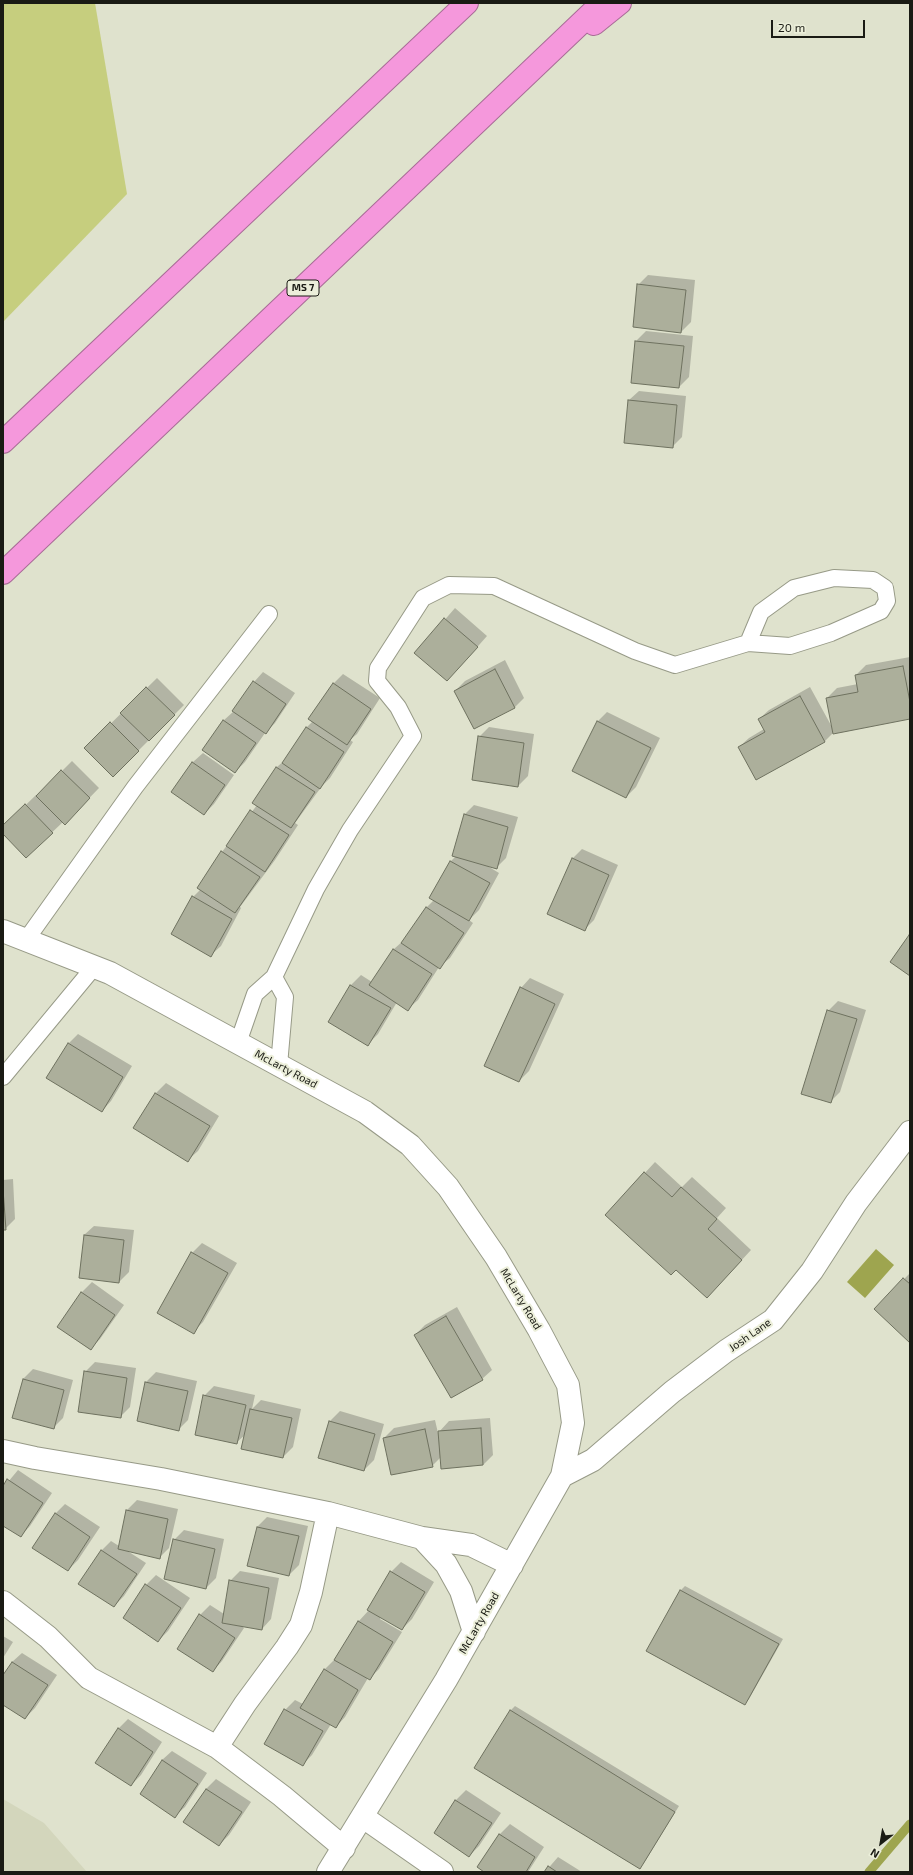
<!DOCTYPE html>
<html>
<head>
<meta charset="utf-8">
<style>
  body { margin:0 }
  #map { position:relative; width:913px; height:1875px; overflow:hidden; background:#dfe2cd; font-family:"Exo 2",sans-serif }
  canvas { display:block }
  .frame { position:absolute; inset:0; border:4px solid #1a1b14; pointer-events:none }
  .north { position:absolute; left:861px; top:1823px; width:40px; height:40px; -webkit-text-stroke:3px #ecefda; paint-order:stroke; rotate:211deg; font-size:11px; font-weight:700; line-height:16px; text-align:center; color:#1a1b14 }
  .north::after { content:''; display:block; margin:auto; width:14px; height:18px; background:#1a1b14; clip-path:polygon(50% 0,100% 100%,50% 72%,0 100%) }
  .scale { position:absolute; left:771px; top:20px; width:94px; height:18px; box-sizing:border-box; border:2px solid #1a1b14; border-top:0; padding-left:5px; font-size:12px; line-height:14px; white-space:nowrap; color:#1a1b14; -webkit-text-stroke:3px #ecefda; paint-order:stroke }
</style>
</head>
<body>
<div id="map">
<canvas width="913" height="1875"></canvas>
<div class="frame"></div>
<div class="north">N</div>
<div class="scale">20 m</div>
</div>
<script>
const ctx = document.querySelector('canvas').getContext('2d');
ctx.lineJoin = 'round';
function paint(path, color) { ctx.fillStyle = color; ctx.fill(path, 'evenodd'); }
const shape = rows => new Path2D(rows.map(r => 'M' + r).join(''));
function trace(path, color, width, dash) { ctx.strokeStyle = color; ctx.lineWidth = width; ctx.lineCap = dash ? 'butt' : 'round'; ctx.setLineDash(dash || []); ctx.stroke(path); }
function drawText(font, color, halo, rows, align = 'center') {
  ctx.font = font + ' "Exo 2",sans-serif'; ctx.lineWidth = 4; ctx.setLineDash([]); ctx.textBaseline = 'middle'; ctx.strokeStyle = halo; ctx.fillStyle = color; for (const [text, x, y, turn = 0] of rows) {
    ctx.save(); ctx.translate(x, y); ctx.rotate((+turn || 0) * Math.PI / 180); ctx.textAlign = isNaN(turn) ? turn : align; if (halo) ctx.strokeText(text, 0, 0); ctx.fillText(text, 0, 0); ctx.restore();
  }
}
paint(shape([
  [3,1799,44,1823,87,1872,3,1872]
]), '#d3d6bc');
paint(shape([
  [3,3,95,3,127,194,3,322]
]), '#c6ce7e');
paint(shape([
  [876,1249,894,1265,865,1298,847,1282]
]), '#9ea54f');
paint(shape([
  [648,275,695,280,691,322,681,332,638,285],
  [646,331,693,336,689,377,679,387,632,382,636,341],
  [639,391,686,396,682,437,672,447,629,400],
  [455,608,487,636,457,670,416,653],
  [910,657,910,718,833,733,825,741,756,779,739,747,749,738,764,729,759,719,769,710,810,687,832,727,827,698,837,688,858,684,856,675,866,665],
  [505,660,524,698,514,708,455,691,465,681],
  [263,672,295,693,275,723,265,733,245,762,235,772,223,721,234,711,254,682],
  [343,674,380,698,357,734,350,740,353,742,330,778,322,786,295,823,298,825,275,860,240,907,241,908,221,946,211,955,193,897,201,889,222,852,257,805,253,802,277,767,286,759,307,727,313,721,333,684],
  [157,678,184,705,113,776,86,748],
  [607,712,660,738,636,787,626,797,597,722],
  [489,727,534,734,528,776,518,786,479,737],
  [203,753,234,775,214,804,204,814,173,792,193,762],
  [72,761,99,788,65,823,63,822,26,857,3,833,3,827,36,795,37,796],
  [474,805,518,817,506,858,497,867,486,865,499,873,479,910,469,920,473,923,450,958,439,967,418,1000,408,1009,397,1002,378,1034,368,1044,330,1022,351,985,361,975,372,982,394,949,404,940,426,908,434,900,430,898,451,861,456,856,464,815],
  [582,849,618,865,594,920,584,930,573,858],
  [530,978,564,994,529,1071,519,1081,521,988],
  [838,1001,866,1010,840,1092,830,1102,828,1011],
  [78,1034,132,1066,111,1101,102,1111,69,1043],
  [166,1083,219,1116,198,1151,188,1160,135,1128,156,1093],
  [655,1162,682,1187,692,1177,726,1208,717,1218,751,1250,717,1287,676,1268,606,1215],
  [13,1179,15,1219,5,1229,3,1229,3,1180],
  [94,1226,134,1230,129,1272,119,1282,84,1235],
  [202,1243,237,1263,203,1322,193,1332,192,1253],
  [910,1273,910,1341,875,1309],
  [92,1282,124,1305,100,1339,90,1349,58,1327,82,1292],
  [457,1307,492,1370,482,1379,415,1335,425,1325],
  [95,1362,136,1368,130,1407,120,1417,85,1372],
  [33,1369,73,1380,63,1418,53,1428,23,1379],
  [156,1372,197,1381,188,1420,178,1430,138,1420,146,1382],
  [214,1386,255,1395,252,1409,261,1400,301,1409,293,1447,283,1457,246,1434,236,1443,204,1396],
  [340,1411,384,1424,374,1460,364,1470,330,1421],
  [490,1418,493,1455,483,1465,441,1457,432,1466,384,1438,394,1428,435,1420,438,1433,449,1421],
  [18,1470,52,1493,30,1526,21,1536,3,1524,3,1488],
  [137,1500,178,1509,169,1548,159,1558,126,1550,146,1563,124,1596,114,1606,102,1550,111,1541,119,1546,127,1510],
  [65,1504,100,1527,78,1560,68,1570,55,1514],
  [267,1517,308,1526,299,1565,289,1575,257,1527],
  [184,1530,224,1539,216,1578,206,1588,174,1540],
  [401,1562,434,1582,412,1619,402,1629,381,1617,380,1619,402,1632,379,1669,369,1679,368,1678,345,1717,336,1727,331,1724,312,1755,302,1765,265,1743,285,1710,295,1700,303,1704,324,1670,334,1660,358,1622,369,1610,391,1572],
  [240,1571,279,1578,271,1619,262,1629,241,1625,244,1628,222,1661,213,1671,200,1615,210,1605,224,1614,230,1581],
  [156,1575,190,1598,168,1631,158,1641,146,1585],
  [685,1586,783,1639,749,1699,745,1704,680,1591],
  [3,1636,13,1642,3,1658],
  [22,1653,57,1675,35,1708,25,1718,3,1704,3,1677,12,1662],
  [515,1706,679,1806,644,1863,639,1867,510,1711],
  [128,1719,162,1742,141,1775,131,1785,118,1729],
  [172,1751,207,1773,185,1807,175,1816,162,1760],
  [216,1779,251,1802,229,1835,219,1845,206,1789],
  [466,1790,501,1813,479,1846,469,1856,435,1833,456,1800],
  [510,1824,544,1847,528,1872,486,1872,478,1867,500,1834],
  [558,1857,582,1872,545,1872]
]), '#0003');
trace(shape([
  [869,1872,910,1824]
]), '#9ea54f', 9);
const building = shape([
  [637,284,686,290,681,333,633,327,637,284],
  [635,341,684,346,679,388,631,383,635,341],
  [628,400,677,405,673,448,624,443,628,400],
  [444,618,478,647,447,681,414,653,444,618],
  [903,666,910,702,910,719,833,734,826,698,858,692,855,675,903,666],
  [495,669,515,708,474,729,454,691,495,669],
  [253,681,286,704,266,734,232,711,253,681],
  [333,683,371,709,347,745,308,719,333,683],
  [146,687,175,715,149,741,120,713,146,687],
  [800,696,825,742,756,780,738,747,765,732,758,719,800,696],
  [223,720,256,743,235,773,202,750,223,720],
  [597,721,651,748,626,798,572,771,597,721],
  [110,722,139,751,113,777,84,748,110,722],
  [306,727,344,752,320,789,282,763,306,727],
  [478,736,524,743,518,787,472,780,478,736],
  [192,762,225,785,204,815,171,792,192,762],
  [276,767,315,792,291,828,252,803,276,767],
  [61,770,90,798,65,825,36,796,61,770],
  [25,804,53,833,26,858,3,834,3,825,25,804],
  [250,810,289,835,265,872,226,846,250,810],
  [464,814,508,827,497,869,452,856,464,814],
  [221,851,260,877,235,913,197,888,221,851],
  [572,858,609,875,585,931,547,914,572,858],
  [450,861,490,883,469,921,429,898,450,861],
  [192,896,232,919,211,957,171,934,192,896],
  [426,907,464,933,440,969,401,943,426,907],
  [909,935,910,936,910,976,890,962,909,935],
  [393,949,432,974,408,1011,369,985,393,949],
  [350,985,391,1008,368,1046,328,1022,350,985],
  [520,987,555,1004,519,1082,484,1066,520,987],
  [827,1010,857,1019,831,1103,801,1094,827,1010],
  [68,1043,123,1077,102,1112,46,1078,68,1043],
  [155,1093,210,1126,188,1162,133,1128,155,1093],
  [644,1172,672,1197,681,1187,717,1219,708,1229,742,1260,707,1298,676,1270,671,1275,605,1215,644,1172],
  [3,1189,6,1230,3,1230,3,1189],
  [84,1235,124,1240,119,1283,79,1278,84,1235],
  [191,1252,228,1273,194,1334,157,1313,191,1252],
  [903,1278,910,1284,910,1343,874,1309,903,1278],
  [81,1292,115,1315,91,1350,57,1327,81,1292],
  [446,1316,483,1380,451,1398,414,1335,446,1316],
  [84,1371,127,1378,121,1418,78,1412,84,1371],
  [23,1379,64,1390,54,1429,12,1418,23,1379],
  [145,1382,188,1391,179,1431,137,1421,145,1382],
  [203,1395,246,1405,237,1444,195,1435,203,1395],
  [250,1409,292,1418,283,1458,241,1449,250,1409],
  [329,1421,375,1434,364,1471,318,1458,329,1421],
  [481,1428,483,1465,441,1469,438,1431,481,1428],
  [425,1429,433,1467,391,1475,383,1438,425,1429],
  [7,1479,43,1503,21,1537,3,1526,3,1486,7,1479],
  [126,1510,168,1519,160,1559,118,1549,126,1510],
  [55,1513,90,1537,68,1571,32,1548,55,1513],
  [257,1527,299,1536,289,1576,247,1566,257,1527],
  [173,1539,215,1549,206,1589,164,1579,173,1539],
  [101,1550,137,1574,114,1607,78,1584,101,1550],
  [390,1571,425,1592,402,1630,367,1610,390,1571],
  [229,1580,269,1588,262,1630,222,1623,229,1580],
  [145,1584,181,1608,158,1642,123,1618,145,1584],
  [680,1590,779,1644,745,1705,646,1651,680,1590],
  [199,1614,235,1638,213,1672,177,1649,199,1614],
  [358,1621,393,1642,370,1680,334,1660,358,1621],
  [12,1662,48,1685,25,1719,3,1705,3,1675,12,1662],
  [324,1669,358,1690,336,1728,300,1708,324,1669],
  [284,1709,323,1731,303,1766,264,1744,284,1709],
  [510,1710,675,1812,640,1869,474,1768,510,1710],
  [118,1728,153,1752,131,1786,95,1763,118,1728],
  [162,1760,198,1784,175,1818,140,1794,162,1760],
  [206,1789,242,1812,219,1846,183,1822,206,1789],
  [455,1800,492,1823,469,1857,434,1833,455,1800],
  [499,1834,535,1857,526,1872,484,1872,477,1867,499,1834],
  [548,1866,557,1872,544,1872,548,1866]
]);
paint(building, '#acaf9b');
trace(building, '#6e715f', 1);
const service = shape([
  [26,940,135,787,269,614],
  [274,977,285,997,279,1065],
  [238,1043,255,994,274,977,316,889,350,830,413,736,398,707,377,681,378,668,423,598,449,585,494,586,635,651,675,665,748,643,790,646,831,633,881,611,887,601,885,588,873,580,834,578,794,588,761,612,748,643],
  [3,1077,94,967]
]);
const minor = shape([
  [3,931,110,973,365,1112,410,1145,448,1187,496,1257,539,1330,568,1385,573,1423,562,1476,446,1680,328,1872],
  [3,1451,35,1458,161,1479,328,1513,422,1538,471,1545,512,1565],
  [562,1476,593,1460,672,1392,726,1351,773,1320,812,1271,856,1203,910,1132],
  [422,1538,446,1564,461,1591,474,1632],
  [3,1602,48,1637,89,1678,217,1747,282,1796,344,1848],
  [217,1747,245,1704,287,1647,301,1625,311,1592,328,1513],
  [363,1817,442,1872]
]);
const motorway = shape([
  [594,24,620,3],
  [3,442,467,3],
  [3,573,602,3]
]);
trace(service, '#979a87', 18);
trace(minor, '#979a87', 24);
trace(motorway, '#a86c96', 24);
trace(service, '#fff', 16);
trace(minor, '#fff', 22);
trace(motorway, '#f598dc', 22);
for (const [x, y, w] of [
  [303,288,32]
]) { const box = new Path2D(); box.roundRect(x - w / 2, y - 8, w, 16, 3); ctx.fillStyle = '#ecefda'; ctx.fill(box); trace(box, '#1a1b14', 1); }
drawText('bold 10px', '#1a1b14', null, [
  ["MS 7",303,288]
]);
drawText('11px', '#1a1b14', '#ecefda', [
  ["McLarty Road",286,1069,28],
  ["McLarty Road",521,1299,59],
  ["Josh Lane",750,1335,-35],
  ["McLarty Road",479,1623,-60]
]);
</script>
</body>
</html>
